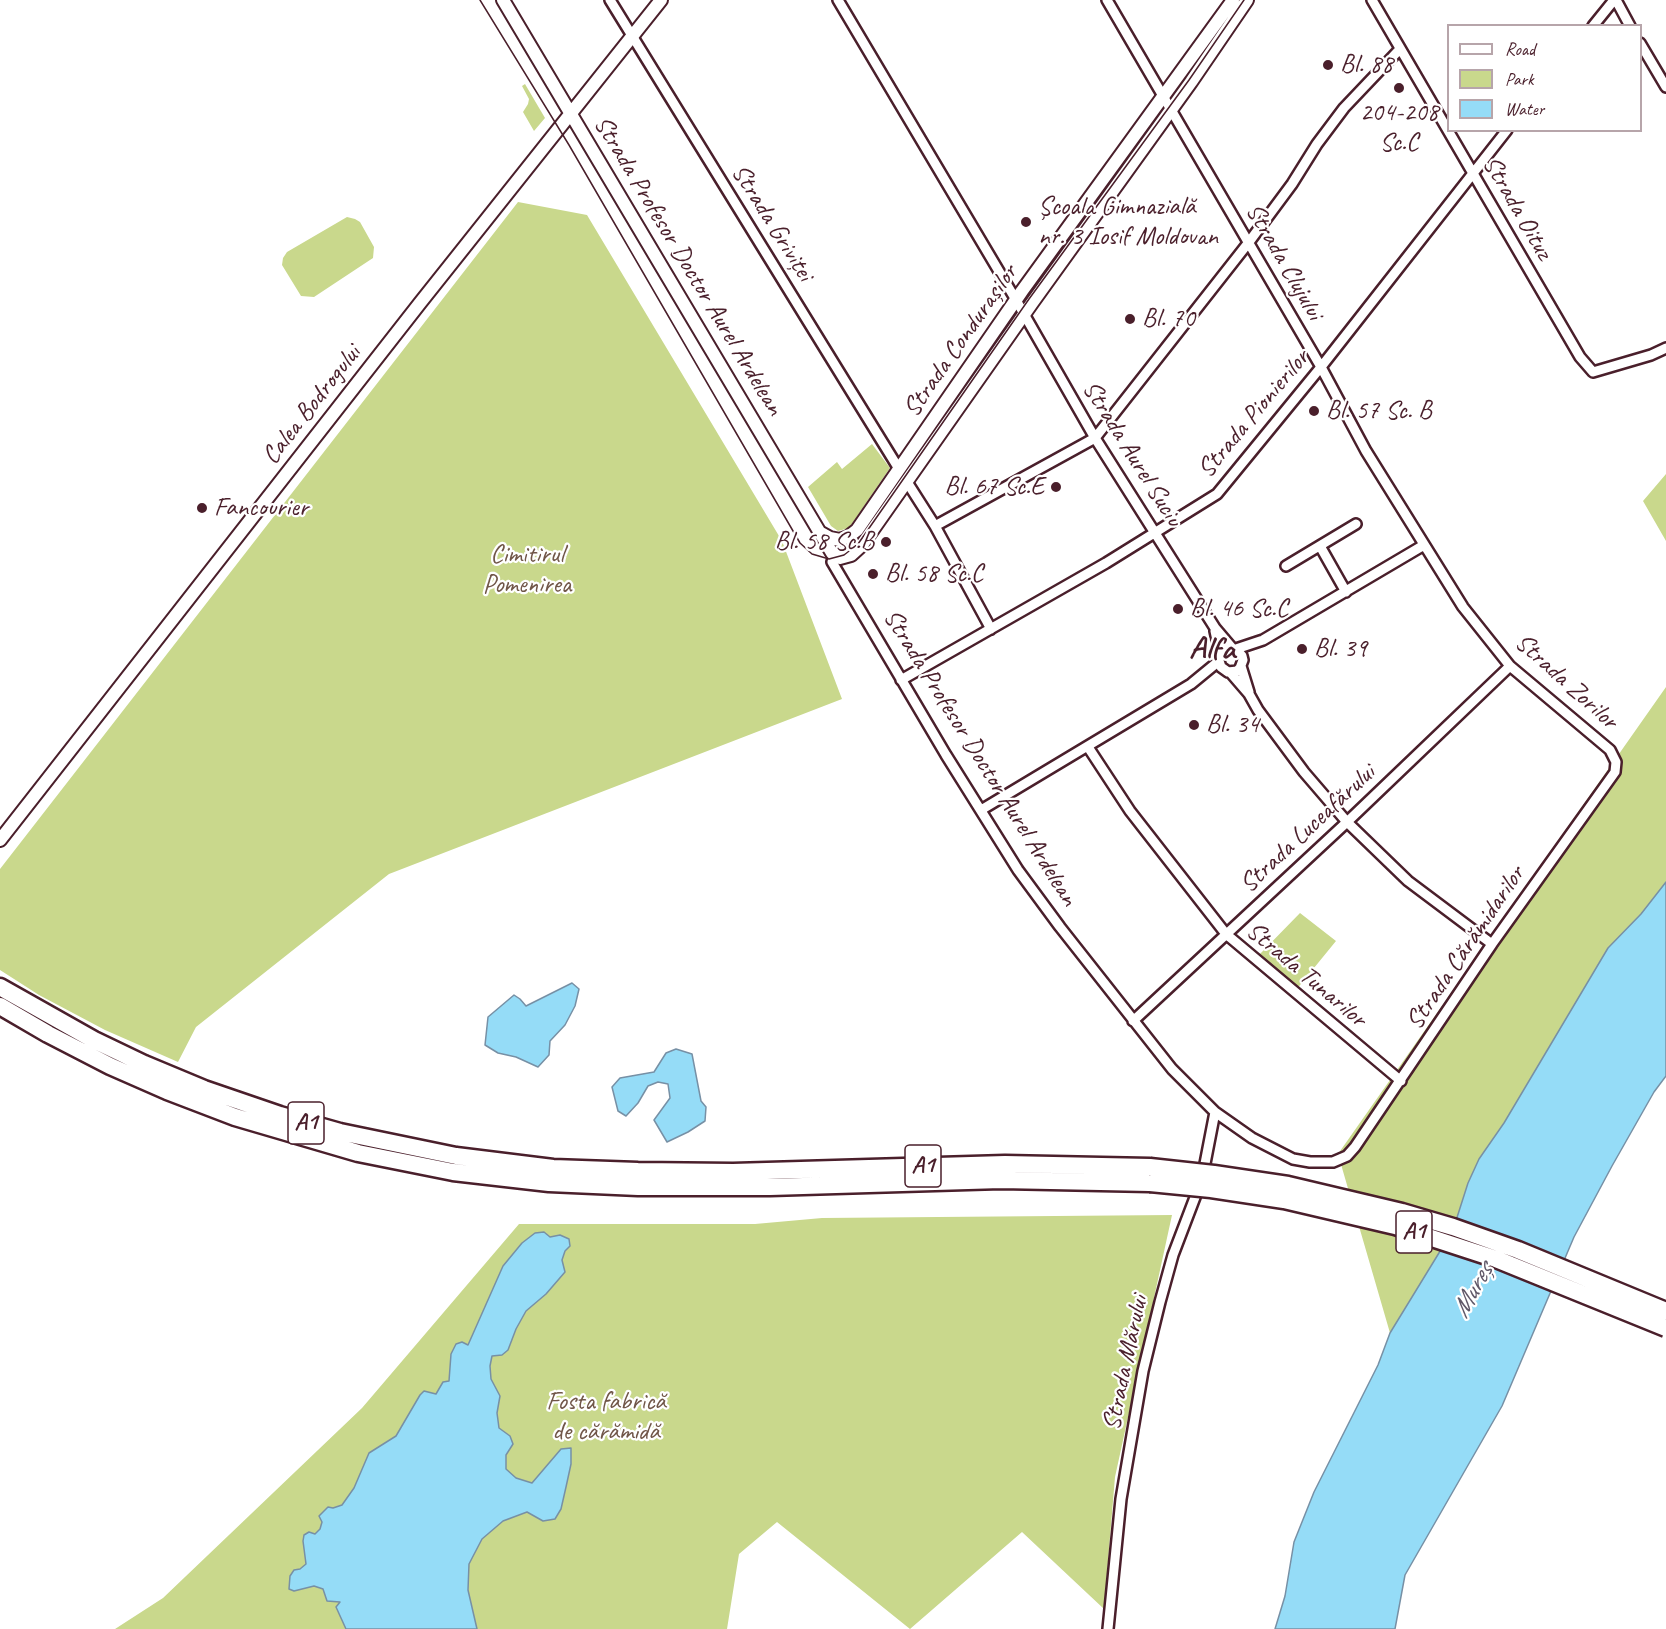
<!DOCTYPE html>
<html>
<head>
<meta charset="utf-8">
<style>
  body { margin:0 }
  #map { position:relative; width:1666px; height:1629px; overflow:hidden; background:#fff; font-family:Caveat,sans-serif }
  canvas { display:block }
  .legend { position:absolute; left:1447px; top:24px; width:195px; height:108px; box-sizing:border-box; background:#fff; border:2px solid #b7a5aa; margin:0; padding:8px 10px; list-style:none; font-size:18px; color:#4a1f2b }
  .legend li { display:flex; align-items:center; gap:12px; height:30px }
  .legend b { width:30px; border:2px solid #b7a5aa }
</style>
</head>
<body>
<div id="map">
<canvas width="1666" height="1629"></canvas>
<ul class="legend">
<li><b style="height:8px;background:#fff"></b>Road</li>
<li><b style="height:16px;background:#c9d88c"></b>Park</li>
<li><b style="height:16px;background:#95dcf7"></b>Water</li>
</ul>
</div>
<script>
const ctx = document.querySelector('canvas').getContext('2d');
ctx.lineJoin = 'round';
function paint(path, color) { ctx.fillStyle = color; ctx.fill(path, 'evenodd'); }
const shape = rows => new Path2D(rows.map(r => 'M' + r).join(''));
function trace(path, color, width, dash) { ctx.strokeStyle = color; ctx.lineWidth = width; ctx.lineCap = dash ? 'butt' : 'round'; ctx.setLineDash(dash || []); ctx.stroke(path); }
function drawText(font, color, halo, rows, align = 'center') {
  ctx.font = font + ' Caveat,sans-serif'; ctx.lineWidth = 4.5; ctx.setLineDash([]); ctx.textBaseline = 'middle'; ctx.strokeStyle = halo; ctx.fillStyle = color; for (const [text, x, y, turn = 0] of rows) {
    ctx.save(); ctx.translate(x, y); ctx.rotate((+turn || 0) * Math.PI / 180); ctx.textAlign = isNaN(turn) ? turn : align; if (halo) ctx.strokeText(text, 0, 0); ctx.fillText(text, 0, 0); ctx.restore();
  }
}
paint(shape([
  [525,84,545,118,534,131,523,112,528,104,529,99,522,86],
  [518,202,587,215,782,541,842,699,389,874,196,1027,178,1062,105,1030,39,995,0,970,0,869],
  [347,217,355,219,360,222,374,247,373,258,314,297,301,296,282,265,283,258,287,252],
  [872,444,890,468,849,528,838,531,831,526,808,487,837,462,842,469],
  [1666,474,1666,541,1643,501],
  [1666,687,1666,882,1641,914,1608,948,1504,1123,1479,1159,1453,1230,1390,1333,1338,1154],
  [1300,913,1336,941,1296,990,1258,956],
  [1172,1215,1115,1477,1104,1609,1022,1532,910,1629,777,1522,739,1554,727,1629,115,1629,163,1598,362,1408,519,1224,755,1224,822,1218]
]), '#c9d88c');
const water = shape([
  [1666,882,1666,1076,1654,1092,1612,1166,1574,1237,1502,1406,1405,1575,1395,1629,1275,1629,1285,1596,1294,1542,1314,1492,1378,1365,1390,1333,1453,1230,1468,1183,1479,1159,1504,1123,1608,948,1641,914,1666,882],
  [572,983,579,989,575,1006,565,1025,550,1041,549,1055,538,1067,516,1057,498,1053,485,1045,488,1017,514,995,520,999,526,1006,572,983],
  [676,1049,692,1054,701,1101,706,1107,705,1121,688,1132,667,1142,654,1120,670,1098,668,1084,658,1082,648,1086,638,1103,626,1116,618,1111,612,1087,620,1078,654,1072,666,1053,676,1049],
  [544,1232,550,1237,560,1235,569,1239,570,1246,565,1251,562,1260,565,1272,546,1294,526,1311,516,1329,508,1350,502,1355,492,1356,490,1366,491,1379,500,1396,497,1413,499,1428,510,1436,513,1444,506,1455,506,1469,516,1478,532,1483,561,1449,571,1448,571,1464,566,1487,561,1509,555,1519,543,1521,527,1512,503,1521,482,1539,469,1564,468,1590,477,1629,346,1629,336,1607,340,1602,327,1601,323,1589,314,1586,294,1591,289,1589,290,1576,294,1570,300,1569,306,1564,303,1541,304,1535,309,1532,315,1534,320,1529,322,1522,319,1516,328,1507,333,1508,342,1505,354,1488,369,1453,396,1436,420,1395,424,1391,436,1394,443,1382,449,1381,451,1354,456,1344,462,1342,468,1345,503,1266,522,1243,535,1233,544,1232]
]);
paint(water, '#95dcf7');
trace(water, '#7790a5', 1.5);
const street = shape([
  [610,0,899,469],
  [838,0,1016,300,1095,438,1215,628,1232,648],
  [1372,0,1580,357,1593,372,1651,355,1666,348],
  [1616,0,1630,26],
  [1593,26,1614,0],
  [1640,43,1666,87],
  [907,482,935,526,991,629],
  [935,526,1095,438,1249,242,1292,184,1317,144,1344,108,1400,49],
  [1320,546,1346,592],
  [834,555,832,562,946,755,1018,870,1060,927,1172,1069,1215,1112,1252,1138,1293,1159,1310,1162,1333,1162,1347,1156,1355,1147,1492,944,1615,772,1616,762,1610,750,1510,666,1463,607,1366,451,1321,367,1107,0],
  [1286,566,1356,524],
  [1215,631,1220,654,1219,661,1221,667,1228,672,1237,671,1240,668,1243,660,1242,656,1236,649,1227,649,1220,654],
  [1236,649,1263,640,1424,545],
  [1241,666,1249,692],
  [1230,672,1249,694,1258,710,1304,772,1347,822,1408,881,1492,944],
  [901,680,1106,563,1217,494,1321,367,1507,130],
  [1088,747,1130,811,1226,934,1401,1081],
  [981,810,1191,684,1219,661],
  [1133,1021,1347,822,1510,666],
  [1108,1629,1121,1499,1143,1371,1160,1302,1173,1255,1202,1179,1215,1112]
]);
const secondary = shape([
  [503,0,832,553,840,558,851,555,862,545,1032,303,1191,82,1247,0],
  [821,533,830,538,840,540,848,537,857,530,1022,291,1233,0],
  [0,840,420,303,661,0]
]);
const highway = shape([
  [0,987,94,1040,144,1064,204,1089,280,1115,340,1132,456,1156,553,1168,638,1171,733,1172,1005,1164,1150,1167],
  [0,1006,48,1034,110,1066,167,1091,235,1117,358,1153,453,1172,549,1183,638,1187,770,1187,1001,1180,1150,1183]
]);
trace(street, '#4a1f2b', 14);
trace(secondary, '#4a1f2b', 16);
trace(highway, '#4a1f2b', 21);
trace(street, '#fff', 9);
trace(secondary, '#fff', 12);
trace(highway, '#fff', 16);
trace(shape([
  [480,0,569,145,800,543,812,554,829,559,844,555,858,544,1029,299,1189,80,1244,0]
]), '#4a1f2b', 1.5);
const highwayBridge = shape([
  [1150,1167,1214,1174,1288,1185,1402,1212,1453,1227,1518,1250,1666,1311],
  [1150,1183,1211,1189,1284,1200,1395,1226,1496,1259,1666,1328]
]);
trace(highwayBridge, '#4a1f2b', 21, []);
trace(highwayBridge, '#fff', 16);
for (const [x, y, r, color] of [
  [1328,65,6,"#4a1f2b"],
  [1399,88,6,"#4a1f2b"],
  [1026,222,6,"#4a1f2b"],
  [1130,319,6,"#4a1f2b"],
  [1314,411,6,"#4a1f2b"],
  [1056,487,6,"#4a1f2b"],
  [202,508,6,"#4a1f2b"],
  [886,542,6,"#4a1f2b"],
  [873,574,6,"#4a1f2b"],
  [1178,609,6,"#4a1f2b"],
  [1302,649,6,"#4a1f2b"],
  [1194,725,6,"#4a1f2b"]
]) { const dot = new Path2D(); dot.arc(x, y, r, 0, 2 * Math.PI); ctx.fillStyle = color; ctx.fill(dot); trace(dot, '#fff', 2); }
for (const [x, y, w] of [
  [306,1123,36],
  [923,1166,36],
  [1414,1232,36]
]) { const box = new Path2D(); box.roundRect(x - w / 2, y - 21, w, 42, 4.5); ctx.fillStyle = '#fff'; ctx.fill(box); trace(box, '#4a1f2b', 1.5); }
drawText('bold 24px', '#4a1f2b', null, [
  ["A1",306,1123],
  ["A1",923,1166],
  ["A1",1414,1232]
]);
drawText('26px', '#4a1f2b', '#fff', [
  ["Bl. 88",1340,65],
  ["204-208",1399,113,"center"],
  ["Sc.C",1399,143,"center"],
  ["Școala Gimnazială",1038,207],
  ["nr. 3 Iosif Moldovan",1038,237],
  ["Bl. 70",1142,319],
  ["Bl. 57 Sc. B",1326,411],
  ["Bl. 67 Sc.E",1044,487,"right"],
  ["Fancourier",214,508],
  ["Bl. 58 Sc.B",874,542,"right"],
  ["Bl. 58 Sc.C",885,574],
  ["Bl. 46 Sc.C",1190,609],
  ["Bl. 39",1314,649],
  ["Bl. 34",1206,725]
], 'left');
drawText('26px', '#4a1f2b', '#fff', [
  ["Strada Oituz",1517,208,60],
  ["Strada Griviței",772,223,58],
  ["Strada Clujului",1284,262,60],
  ["Strada Profesor Doctor Aurel Ardelean",688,266,59],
  ["Strada Condurașilor",961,341,-55],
  ["Calea Bodrogului",312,405,-52],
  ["Strada Pionierilor",1254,414,-50],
  ["Strada Aurel Suciu",1132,454,58],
  ["Strada Zorilor",1566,682,42],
  ["Strada Profesor Doctor Aurel Ardelean",980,758,58],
  ["Strada Luceafărului",1308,829,-43],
  ["Strada Cărămidarilor",1466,948,-56],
  ["Strada Tunarilor",1306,975,40],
  ["Strada Mărului",1126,1363,-78]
]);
drawText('26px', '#705648', '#fff', [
  ["Cimitirul",527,555],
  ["Pomenirea",527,585],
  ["Fosta fabrică",606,1402],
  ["de cărămidă",606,1432]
]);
drawText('italic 27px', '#605868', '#fff', [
  ["Mureș",1473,1291,-61]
]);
drawText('bold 32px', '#4a1f2b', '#fff', [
  ["Alfa",1212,650]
]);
</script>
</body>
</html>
